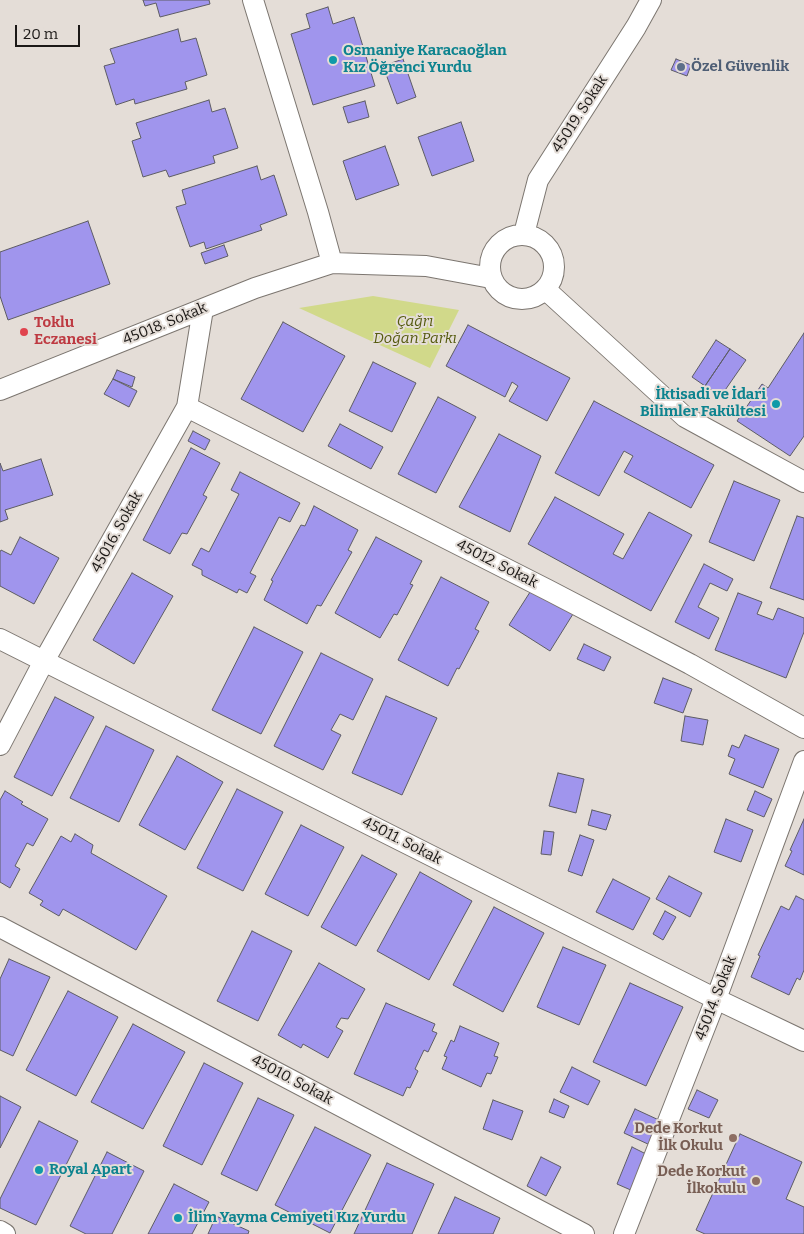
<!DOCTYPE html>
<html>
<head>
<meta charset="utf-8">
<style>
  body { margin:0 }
  #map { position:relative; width:804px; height:1234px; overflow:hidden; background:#e4ddd7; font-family:Bitter,serif }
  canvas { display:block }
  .scale { position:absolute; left:15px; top:25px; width:65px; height:22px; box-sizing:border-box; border:2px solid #1b1816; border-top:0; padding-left:6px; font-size:15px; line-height:18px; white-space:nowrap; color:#1b1816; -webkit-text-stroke:4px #e4ddd7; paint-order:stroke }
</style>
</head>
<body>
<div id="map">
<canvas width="804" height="1234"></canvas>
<div class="scale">20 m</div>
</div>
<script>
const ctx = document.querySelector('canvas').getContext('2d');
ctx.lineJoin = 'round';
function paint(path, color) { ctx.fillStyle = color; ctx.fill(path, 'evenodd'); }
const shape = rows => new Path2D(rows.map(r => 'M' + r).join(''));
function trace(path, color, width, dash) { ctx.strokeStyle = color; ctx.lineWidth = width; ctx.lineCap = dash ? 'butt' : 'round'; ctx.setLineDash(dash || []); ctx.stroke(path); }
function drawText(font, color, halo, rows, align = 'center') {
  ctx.font = font + ' Bitter,serif'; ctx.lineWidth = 4; ctx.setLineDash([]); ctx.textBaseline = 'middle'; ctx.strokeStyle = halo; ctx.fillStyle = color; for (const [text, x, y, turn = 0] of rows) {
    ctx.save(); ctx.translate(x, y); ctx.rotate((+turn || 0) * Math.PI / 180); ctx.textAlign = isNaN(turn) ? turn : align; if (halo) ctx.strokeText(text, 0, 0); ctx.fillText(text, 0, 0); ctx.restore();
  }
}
paint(shape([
  [373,296,459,310,430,368,299,308]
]), '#d1d98a');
const building = shape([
  [143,0,209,0,210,4,160,17,156,3,145,6,143,0],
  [328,7,333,24,354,17,375,86,313,105,291,34,310,28,306,14,328,7],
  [178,29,181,42,196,38,207,75,185,82,187,89,135,104,134,99,116,105,104,66,115,63,110,49,178,29],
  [403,59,416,97,397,104,383,66,403,59],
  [676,59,691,65,687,76,671,70,676,59],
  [209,100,212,112,225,108,238,148,213,156,215,163,169,177,166,170,143,177,132,141,141,138,136,123,209,100],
  [365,101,369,117,348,123,343,107,365,101],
  [461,122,474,161,432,176,418,137,461,122],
  [385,146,399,185,356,200,343,161,385,146],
  [257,166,261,180,274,175,287,215,260,225,262,230,206,249,204,242,190,247,176,207,186,204,182,190,257,166],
  [88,221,110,284,8,320,0,296,0,252,88,221],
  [224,245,228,256,205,264,201,253,224,245],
  [283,322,345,356,303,432,241,399,283,322],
  [468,325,570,378,547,421,509,401,518,386,512,382,505,397,446,366,468,325],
  [804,333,804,436,790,456,737,421,762,384,768,388,804,333],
  [716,340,730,349,705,386,692,377,716,340],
  [730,349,746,360,721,396,705,386,730,349],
  [373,362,416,383,392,432,349,411,373,362],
  [117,370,135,377,132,387,113,379,117,370],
  [113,379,137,391,129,407,104,394,113,379],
  [438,397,476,417,436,493,398,474,438,397],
  [594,401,714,465,691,508,624,472,633,456,624,451,599,496,555,473,594,401],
  [340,424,383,447,371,469,328,446,340,424],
  [193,431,210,440,205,450,188,441,193,431],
  [499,434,541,456,510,532,459,507,499,434],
  [191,448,220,463,203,495,207,497,187,534,182,533,170,554,143,540,191,448],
  [41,459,53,495,5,510,8,519,0,522,0,463,3,471,41,459],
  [240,472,300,503,290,522,279,517,250,573,256,576,247,593,239,589,237,593,202,575,202,570,192,565,201,548,209,552,239,494,231,490,240,472],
  [734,481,780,500,754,561,709,542,734,481],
  [555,497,624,534,613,554,623,559,649,512,692,535,651,611,528,544,555,497],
  [314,506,358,530,348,550,352,552,321,606,317,605,307,624,264,600,273,581,271,580,301,525,305,526,314,506],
  [797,516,804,518,804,600,770,588,797,516],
  [20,537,59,558,34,604,0,586,0,552,1,550,11,555,20,537],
  [376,537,422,561,410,584,413,585,397,615,394,614,380,638,335,613,376,537],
  [704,564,733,579,727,591,710,583,698,607,719,618,709,639,675,622,704,564],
  [132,573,173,596,134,664,93,640,132,573],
  [441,577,489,602,475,629,479,631,459,669,457,668,448,686,398,660,441,577],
  [532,589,573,614,550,651,509,625,532,589],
  [738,593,762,602,757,614,773,620,778,608,804,618,804,632,786,678,715,650,738,593],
  [254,627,303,652,261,734,212,710,254,627],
  [584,644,611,657,604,671,577,659,584,644],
  [321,653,373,679,353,720,340,714,331,730,341,735,323,770,274,746,321,653],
  [663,678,692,689,683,713,654,703,663,678],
  [386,696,437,718,402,795,352,773,386,696],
  [55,697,94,717,52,796,14,777,55,697],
  [685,716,708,720,703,745,681,741,685,716],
  [106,726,154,750,119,822,70,798,106,726],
  [745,735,779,749,763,788,729,774,735,759,728,756,732,745,739,748,745,735],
  [177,756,223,782,185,850,139,825,177,756],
  [558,773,584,779,576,813,549,806,558,773],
  [237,789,283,812,243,891,197,868,237,789],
  [5,791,23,802,21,804,48,819,33,846,27,843,15,866,20,869,10,888,0,882,0,800,5,791],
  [755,791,772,799,764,817,747,810,755,791],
  [592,810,611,815,606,830,588,825,592,810],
  [726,819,753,830,741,862,714,852,726,819],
  [804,819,804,875,785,866,792,851,790,850,804,819],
  [301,825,344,847,308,916,265,894,301,825],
  [544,831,554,832,551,855,541,854,544,831],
  [75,834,93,845,91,853,167,896,136,950,63,909,59,916,40,905,43,901,29,893,61,836,71,842,75,834],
  [580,835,594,840,582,876,568,871,580,835],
  [362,855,397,874,356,946,321,927,362,855],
  [420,872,472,901,429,980,377,951,420,872],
  [669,876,702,893,690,917,656,899,669,876],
  [613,879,650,898,633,930,596,912,613,879],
  [796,896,804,900,804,970,800,980,797,978,789,995,751,977,760,956,758,955,781,906,789,910,796,896],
  [494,907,544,933,503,1012,453,985,494,907],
  [665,911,676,917,663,940,653,934,665,911],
  [252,931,292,951,258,1021,217,1001,252,931],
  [563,947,606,965,579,1025,537,1007,563,947],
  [9,959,50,977,13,1056,0,1050,0,979,9,959],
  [319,963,365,989,348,1019,341,1018,336,1027,343,1031,328,1058,303,1044,301,1048,278,1035,319,963],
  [630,983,683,1007,646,1086,593,1062,630,983],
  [68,991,118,1017,76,1096,26,1070,68,991],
  [386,1003,435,1024,432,1031,437,1033,428,1052,424,1050,415,1069,418,1071,410,1088,407,1087,403,1096,354,1074,386,1003],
  [133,1024,185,1052,143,1129,91,1102,133,1024],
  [460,1026,499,1043,494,1056,498,1057,491,1074,487,1073,481,1087,442,1069,447,1057,444,1056,451,1040,454,1042,460,1026],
  [204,1063,243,1083,202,1165,163,1146,204,1063],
  [572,1067,600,1081,588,1105,560,1092,572,1067],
  [697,1090,718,1100,709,1118,688,1109,697,1090],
  [0,1096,21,1107,0,1148,0,1096],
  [258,1098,294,1115,257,1191,221,1174,258,1098],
  [554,1099,569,1106,564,1118,549,1112,554,1099],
  [493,1100,523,1111,512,1140,483,1129,493,1100],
  [635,1109,661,1121,650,1145,624,1133,635,1109],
  [39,1121,78,1141,36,1225,0,1208,0,1199,39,1121],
  [315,1127,371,1155,330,1233,275,1205,315,1127],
  [740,1134,802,1162,786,1199,804,1207,804,1234,705,1234,696,1230,740,1134],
  [632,1147,648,1155,633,1191,617,1184,632,1147],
  [107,1152,144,1171,112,1234,86,1234,70,1226,107,1152],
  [541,1157,561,1167,546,1196,527,1186,541,1157],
  [387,1163,434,1184,412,1234,354,1234,387,1163],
  [174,1184,209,1202,192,1234,148,1234,174,1184],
  [455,1197,500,1218,493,1234,438,1234,455,1197],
  [216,1216,249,1231,248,1234,208,1234,216,1216]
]);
paint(building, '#a095ed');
trace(building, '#5d5c64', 1);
const street = shape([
  [253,0,318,212,332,263],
  [524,234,538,180,636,27,651,0],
  '490 267a32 32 0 1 1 64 0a32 32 0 1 1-64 0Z',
  [545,289,685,417,804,482],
  [0,390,255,288,332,263,426,266,491,278],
  [187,407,548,590,690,664,804,728],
  [0,639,716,999,804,1041],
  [0,745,44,661,187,407,203,309],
  [0,927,584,1234],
  [0,1231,5,1234],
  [624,1234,716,999,804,761]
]);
trace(street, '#7c7670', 22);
trace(street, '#fff', 20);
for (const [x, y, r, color] of [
  [333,60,5,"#0f9aa8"],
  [681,67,5,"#5c6f8a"],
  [24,332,5,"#e0444e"],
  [776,404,5,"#0f9aa8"],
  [733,1138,5,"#8d6e63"],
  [39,1170,5,"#0f9aa8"],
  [756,1181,5,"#8d6e63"],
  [178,1218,5,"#0f9aa8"]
]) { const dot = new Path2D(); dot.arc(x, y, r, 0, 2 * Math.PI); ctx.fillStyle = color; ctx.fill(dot); trace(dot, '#e4ddd7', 2); }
drawText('bold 15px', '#0d838f', '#e4ddd7', [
  ["Osmaniye Karacaoğlan",343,51],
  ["Kız Öğrenci Yurdu",343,68],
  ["İktisadi ve İdari",766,395,"right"],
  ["Bilimler Fakültesi",766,412,"right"],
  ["Royal Apart",49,1170],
  ["İlim Yayma Cemiyeti Kız Yurdu",188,1218]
], 'left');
drawText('bold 15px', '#4e5e75', '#e4ddd7', [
  ["Özel Güvenlik",691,67]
], 'left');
drawText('15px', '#1b1816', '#e4ddd7', [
  ["45019. Sokak",580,114,-57],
  ["45018. Sokak",165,324,-22],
  ["45016. Sokak",117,532,-61],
  ["45012. Sokak",497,564,27],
  ["45011. Sokak",402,841,27],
  ["45014. Sokak",716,998,-69],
  ["45010. Sokak",292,1080,28]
]);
drawText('italic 15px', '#565b0f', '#e4ddd7', [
  ["Çağrı",415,322],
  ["Doğan Parkı",415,339]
]);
drawText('bold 15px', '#be3a42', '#e4ddd7', [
  ["Toklu",34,323],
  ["Eczanesi",34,340]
], 'left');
drawText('bold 15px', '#785e54', '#e4ddd7', [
  ["Dede Korkut",723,1129],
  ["İlk Okulu",723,1146],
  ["Dede Korkut",746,1172],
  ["İlkokulu",746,1189]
], 'right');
</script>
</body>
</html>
